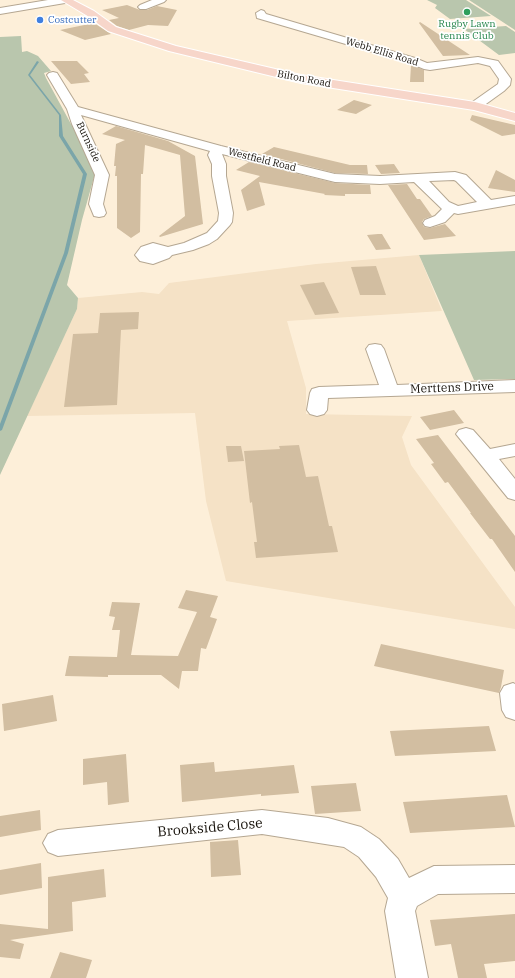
<!DOCTYPE html>
<html>
<head>
<meta charset="utf-8">
<style>
  body { margin:0 }
  canvas { display:block; background:#fdefd9 }
</style>
</head>
<body>
<canvas width="515" height="978"></canvas>
<script>
const ctx = document.querySelector('canvas').getContext('2d');
ctx.lineJoin = 'round';
function paint(path, color) { ctx.fillStyle = color; ctx.fill(path, 'evenodd'); }
const shape = rows => new Path2D(rows.map(r => 'M' + r).join(''));
function trace(path, color, width, dash) { ctx.strokeStyle = color; ctx.lineWidth = width; ctx.lineCap = dash ? 'butt' : 'round'; ctx.setLineDash(dash || []); ctx.stroke(path); }
function drawText(font, color, halo, rows, align = 'center') {
  ctx.font = font + ' "IBM Plex Serif",serif'; ctx.lineWidth = 3.5; ctx.setLineDash([]); ctx.textBaseline = 'middle'; ctx.strokeStyle = halo; ctx.fillStyle = color; for (const [text, x, y, turn = 0] of rows) {
    ctx.save(); ctx.translate(x, y); ctx.rotate((+turn || 0) * Math.PI / 180); ctx.textAlign = isNaN(turn) ? turn : align; if (halo) ctx.strokeText(text, 0, 0); ctx.fillText(text, 0, 0); ctx.restore();
  }
}
paint(shape([
  [419,255,442,311,287,321,306,388,306,414,412,416,402,437,411,465,515,607,515,629,226,581,206,501,195,413,27,416,77,309,78,298,142,292,159,294,169,283,316,264]
]), '#f5e2c6');
paint(shape([
  [427,0,466,0,491,16,450,19,435,8,437,5],
  [469,0,515,0,515,30],
  [506,26,515,32,515,53,499,55,464,29],
  [21,36,22,52,27,51,38,56,51,71,44,73,46,78,96,170,82,220,67,285,78,298,77,309,0,475,0,37],
  [515,251,515,379,474,380,419,255]
]), '#b9c6ad');
paint(shape([
  [37,61,39,62,30,75,61,115,63,136,87,174,68,253,2,430,0,431,0,424,64,253,83,174,59,136,59,115,28,75,37,61]
]), '#7ba5a9');
paint(shape([
  [127,5,140,10,147,10,157,6,177,10,168,26,148,25,129,30,117,26,109,20,119,18,102,10],
  [420,22,470,55,443,56,419,23],
  [94,23,111,34,85,40,60,30],
  [51,61,77,61,89,73,84,74,90,82,71,84],
  [411,65,424,70,424,82,410,82],
  [354,100,372,105,356,114,337,110],
  [472,115,515,125,515,134,502,136,470,120],
  [116,126,168,141,195,156,203,224,160,237,159,236,185,216,180,155,145,145,143,174,141,174,140,232,131,238,117,228,117,176,115,176,116,166,114,166,116,144,125,140,102,134],
  [274,147,350,165,367,165,368,174,335,173,262,154],
  [249,162,335,183,370,185,371,194,345,194,345,196,324,195,325,194,259,182,265,205,247,211,241,190,260,176,236,170],
  [394,164,400,173,381,174,375,165],
  [496,170,515,180,515,192,488,188],
  [407,184,417,199,420,199,432,216,424,219,422,222,424,227,430,228,445,224,456,236,424,240,388,185],
  [378,234,382,234,391,249,376,250,367,235],
  [376,266,386,295,360,295,351,267],
  [324,282,339,313,315,315,300,285],
  [139,312,138,329,121,330,117,405,64,407,73,334,98,333,100,313],
  [454,410,464,423,430,430,420,417],
  [438,435,515,536,515,572,492,539,490,539,470,513,471,513,448,482,445,483,431,464,434,463,416,439],
  [299,445,306,477,318,476,329,526,332,526,338,552,256,558,254,542,257,542,252,502,250,503,244,451,280,449,279,446],
  [226,446,241,446,244,461,228,462],
  [186,590,218,596,210,617,217,619,206,649,201,648,198,671,182,671,179,689,161,675,108,675,108,677,65,676,69,656,117,657,120,630,112,630,115,617,109,616,112,602,140,603,131,655,178,656,197,612,178,608],
  [381,644,504,670,501,687,499,693,374,666],
  [53,695,57,721,4,731,2,704],
  [489,726,496,751,395,756,390,731],
  [126,754,129,802,108,805,107,782,83,785,83,759],
  [214,762,215,772,294,765,299,793,261,796,261,794,182,802,180,765],
  [356,783,361,811,315,814,311,786],
  [507,795,515,827,410,833,403,802],
  [40,810,41,830,0,837,0,816],
  [238,840,241,875,211,877,210,842],
  [41,863,42,888,0,895,0,870],
  [104,869,106,897,72,902,73,931,10,940,24,944,20,959,0,957,0,924,48,929,48,877],
  [515,914,515,961,484,964,487,978,458,978,451,944,435,946,430,920],
  [60,952,92,960,86,978,50,978]
]), '#d2bea1');
const minor = shape([
  [48,0,70,0,65,3,0,14,0,8,48,0],
  [152,0,166,0,164,2,146,9,140,9,138,7,140,5,152,0],
  [261,10,264,11,266,14,415,58,427,63,478,57,498,61,511,79,510,85,504,91,479,109,471,109,469,106,471,103,498,84,499,79,490,66,478,63,430,70,424,69,407,62,257,18,256,13,261,10],
  [53,72,57,73,78,107,221,146,335,174,380,176,455,172,466,175,491,200,515,196,515,204,458,214,454,213,445,222,430,227,425,226,423,223,425,220,435,216,442,209,414,182,380,184,335,182,222,154,226,164,226,176,233,213,232,222,230,225,217,239,209,244,193,250,172,255,169,258,153,264,140,261,135,255,141,247,153,243,168,247,184,243,207,233,218,221,219,213,212,176,212,164,208,155,210,151,81,115,109,175,103,204,106,213,104,216,99,217,94,216,89,204,95,175,72,124,67,109,47,75,49,73,53,72],
  [454,180,456,181,477,202,458,206,449,202,429,181,454,180],
  [375,344,381,345,384,349,397,385,515,380,515,392,328,398,327,410,324,414,317,416,310,414,307,410,310,393,312,389,319,387,379,385,366,349,369,345,375,344],
  [466,428,473,430,490,449,515,444,515,456,499,459,515,479,515,500,508,498,456,434,459,430,466,428],
  [513,683,515,684,515,720,506,717,502,710,500,693,504,686,513,683],
  [262,810,328,818,361,827,379,839,398,859,409,878,434,866,515,865,515,893,438,894,417,906,415,911,428,978,396,978,385,911,388,898,376,877,359,857,344,847,262,834,58,856,48,852,43,843,48,834,58,830,262,810]
]);
const major = shape([
  [61,0,73,0,94,11,116,27,176,46,301,75,475,102,515,113,515,121,474,110,301,83,169,51,108,31,86,15,61,0]
]);
trace(minor, '#b5a792', 2);
trace(major, '#fff', 2);
paint(minor, '#fff');
paint(major, '#f7d6ca');
for (const [x, y, r, color] of [
  [467,12,4,"#2e9e5b"],
  [40,20,4,"#3f7fe0"]
]) { const dot = new Path2D(); dot.arc(x, y, r, 0, 2 * Math.PI); ctx.fillStyle = color; ctx.fill(dot); trace(dot, '#fff', 1.5); }
drawText('10px', '#366cbe', '#fff', [
  ["Costcutter",48,20]
], 'left');
drawText('10px', '#27864d', '#fff', [
  ["Rugby Lawn",467,24],
  ["tennis Club",467,36]
]);
drawText('10px', '#16110a', '#fff', [
  ["Webb Ellis Road",382,52,17],
  ["Bilton Road",304,79,11],
  ["Burnside",88,142,65],
  ["Westfield Road",262,160,14]
]);
drawText('12px', '#16110a', '#fff', [
  ["Merttens Drive",452,388,-2]
]);
drawText('14px', '#16110a', '#fff', [
  ["Brookside Close",210,828,-5]
]);
</script>
</body>
</html>
